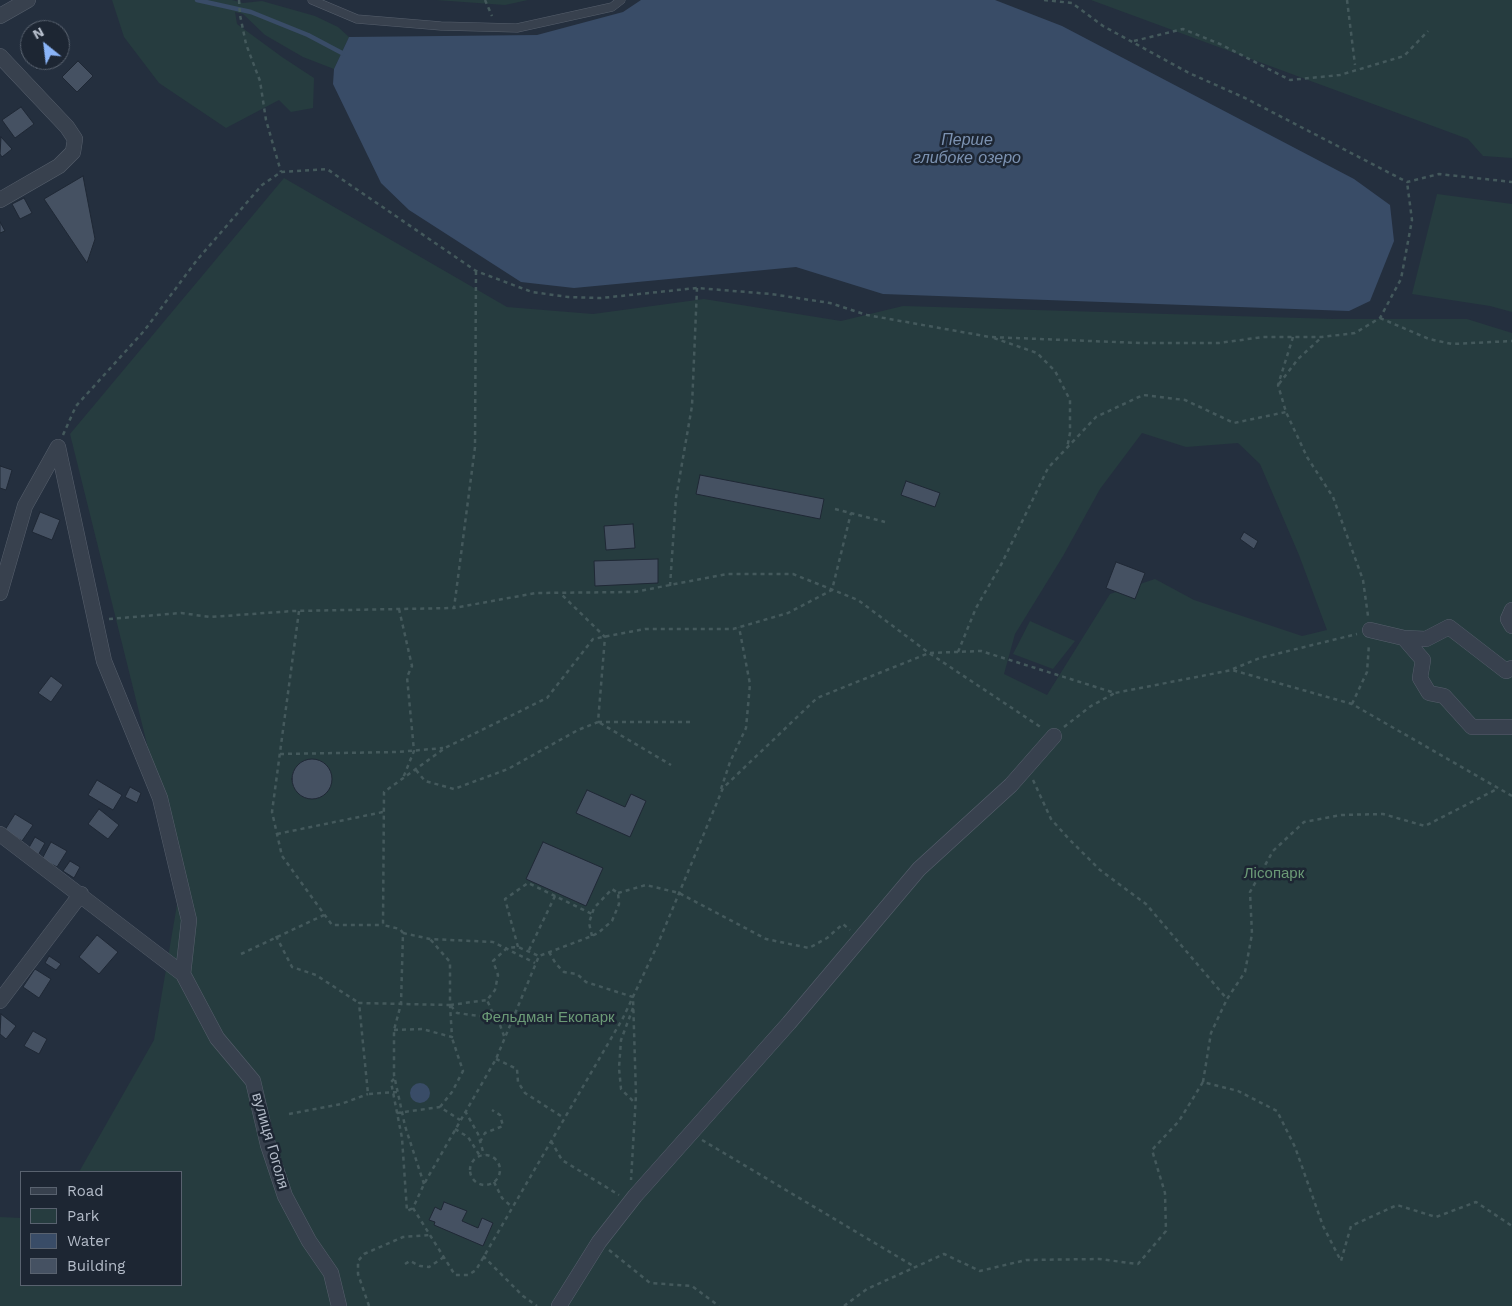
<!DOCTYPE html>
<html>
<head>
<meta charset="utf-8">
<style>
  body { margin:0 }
  #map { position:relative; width:1512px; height:1306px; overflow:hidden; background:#242f3e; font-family:"Work Sans",sans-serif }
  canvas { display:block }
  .legend { position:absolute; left:20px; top:1171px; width:162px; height:115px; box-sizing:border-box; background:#1d2633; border:1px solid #59626f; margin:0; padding:6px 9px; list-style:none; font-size:15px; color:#b4bcc9 }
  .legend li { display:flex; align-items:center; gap:10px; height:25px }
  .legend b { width:25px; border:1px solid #59626f }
  .north { position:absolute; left:20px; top:20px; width:50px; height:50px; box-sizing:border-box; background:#1d2633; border:1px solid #59626f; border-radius:50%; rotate:331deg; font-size:14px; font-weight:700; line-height:20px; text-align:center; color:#b4bcc9 }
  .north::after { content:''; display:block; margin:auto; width:18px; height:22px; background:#8ab4f8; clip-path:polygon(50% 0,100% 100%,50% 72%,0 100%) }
</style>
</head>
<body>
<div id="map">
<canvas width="1512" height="1306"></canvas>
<ul class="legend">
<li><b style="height:6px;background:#38414e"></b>Road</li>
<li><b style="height:14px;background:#263c3f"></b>Park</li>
<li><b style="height:14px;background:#394c67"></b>Water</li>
<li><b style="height:14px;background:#455162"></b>Building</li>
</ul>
<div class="north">N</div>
</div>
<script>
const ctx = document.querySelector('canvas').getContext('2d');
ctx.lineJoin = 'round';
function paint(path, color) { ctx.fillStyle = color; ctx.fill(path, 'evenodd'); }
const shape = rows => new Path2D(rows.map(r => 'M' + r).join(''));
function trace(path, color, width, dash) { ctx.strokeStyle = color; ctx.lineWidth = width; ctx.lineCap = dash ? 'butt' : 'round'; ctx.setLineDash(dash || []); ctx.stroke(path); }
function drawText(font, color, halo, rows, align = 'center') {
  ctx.font = font + ' "Work Sans",sans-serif'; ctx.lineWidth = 5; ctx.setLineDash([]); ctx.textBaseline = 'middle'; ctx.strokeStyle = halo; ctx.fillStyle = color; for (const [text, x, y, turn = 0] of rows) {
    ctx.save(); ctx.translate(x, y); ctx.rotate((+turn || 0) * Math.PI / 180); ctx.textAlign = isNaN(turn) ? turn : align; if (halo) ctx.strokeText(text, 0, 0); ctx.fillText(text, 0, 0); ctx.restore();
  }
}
paint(shape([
  [112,0,232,0,243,3,262,1,315,16,338,27,349,37,334,69,303,57,265,35,243,14,235,12,237,24,282,57,314,78,313,108,291,112,279,100,226,128,159,83,124,37],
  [436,0,528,0,505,5],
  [1091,0,1512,0,1512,158,1483,156,1468,139],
  [284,178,507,307,593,314,704,299,841,321,903,306,1334,319,1467,319,1512,333,1512,1306,0,1306,0,1217,21,1218,21,1285,181,1285,181,1172,79,1172,154,1040,181,881,70,434],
  [1142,433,1186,447,1238,443,1260,464,1299,555,1327,630,1302,636,1194,600,1155,579,1110,594,1047,695,1004,674,1015,634,1063,556,1100,489],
  [1437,194,1512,204,1512,312,1490,306,1412,294],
  [1030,621,1075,641,1053,669,1013,654]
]), '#263c3f');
paint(shape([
  [641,0,995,0,1062,26,1354,179,1390,205,1394,241,1370,301,1349,311,883,294,796,267,574,288,521,282,409,210,381,183,333,84,334,69,349,37,537,35,623,12],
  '410 1093a10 10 0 1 1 20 0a10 10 0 1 1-20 0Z'
]), '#394c67');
trace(shape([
  [197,0,251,12,308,35,342,53]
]), '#394c67', 4.5);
const building = shape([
  [49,24,55,30,43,30,49,24],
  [60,35,67,41,60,48,60,35],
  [30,43,30,60,48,60,37,70,20,53,30,43],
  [78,61,93,76,77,92,62,77,78,61],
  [21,107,34,124,15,138,2,120,21,107],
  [1,137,12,149,2,157,0,154,1,137],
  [83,176,95,239,87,263,44,199,83,176],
  [24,198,32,213,20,219,12,204,24,198],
  [0,222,5,231,0,233,0,222],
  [0,466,12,470,6,490,0,488,0,466],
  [700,475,824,499,820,519,696,494,700,475],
  [906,481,940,493,935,507,901,495,906,481],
  [40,512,60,520,52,540,32,532,40,512],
  [633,524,635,548,606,550,604,526,633,524],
  [1244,532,1258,541,1254,549,1240,539,1244,532],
  [658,559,658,583,595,586,594,561,658,559],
  [1116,562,1145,573,1135,599,1106,588,1116,562],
  [51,676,63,685,51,702,38,693,51,676],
  '292 779a20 20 0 1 1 40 0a20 20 0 1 1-40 0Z',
  [97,780,122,795,113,810,88,795,97,780],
  [130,787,141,793,137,803,125,797,130,787],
  [587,790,625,807,631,794,646,801,630,837,576,813,587,790],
  [99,809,119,825,108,839,88,824,99,809],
  [15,814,33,825,22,841,5,830,15,814],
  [35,837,45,843,37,857,27,851,35,837],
  [51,842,67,851,57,867,42,859,51,842],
  [543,842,603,868,586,906,526,879,543,842],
  [70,861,80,867,74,878,63,871,70,861],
  [97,935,118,952,99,974,79,957,97,935],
  [49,956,61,964,56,970,45,963,49,956],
  [35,969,51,979,39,998,23,987,35,969],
  [1,1014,16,1026,6,1039,0,1034,1,1014],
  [33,1031,47,1039,39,1054,24,1046,33,1031],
  [444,1202,467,1211,462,1221,478,1228,482,1218,493,1223,483,1246,434,1225,435,1222,429,1220,435,1207,441,1210,444,1202]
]);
paint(building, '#455162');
trace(building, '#1f2835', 1);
const lane = shape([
  [312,0,357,19,441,26,517,28,612,7,621,0]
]);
const street = shape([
  [0,16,28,0],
  [0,56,67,127,75,139,73,152,59,166,0,200],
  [58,447,104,661,160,798,189,920,183,974],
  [0,593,25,506,58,447],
  [1512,610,1508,619,1512,626],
  [1370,630,1404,638,1426,639,1449,627,1506,671,1512,668],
  [1404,638,1423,660,1420,678,1429,693,1444,696,1472,727,1512,727],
  [0,834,183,974,217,1038,253,1081,268,1145,285,1196,309,1241,331,1273,339,1306],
  [0,1001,81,894],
  [559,1306,599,1242,635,1196,789,1023,919,869,1011,785,1054,736]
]);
trace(lane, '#565f6c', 9);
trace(street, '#565f6c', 16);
trace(shape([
  [239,0,240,15,246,44,260,81,266,120,281,172],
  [485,0,492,16],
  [1044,0,1072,3,1103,26,1189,73,1245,98,1407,182,1439,174,1512,182],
  [1347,0,1355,65],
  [1134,41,1183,29,1220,44,1290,80,1340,75,1404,56,1428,31],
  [476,271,475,447,454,608,536,593,634,592,727,574,793,574,858,600,929,653,1042,728],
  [1380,318,1429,339,1452,344,1512,341],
  [1293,337,1278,385,1286,412,1307,457,1333,497,1363,580,1368,616],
  [994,338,1037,353,1055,371,1070,400,1070,433,1067,448],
  [1279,384,1298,359,1322,337],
  [63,435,76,406,144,331,197,260,262,185,281,172,327,169,476,271,532,292,568,297,601,298,697,288,771,294,830,303,867,315,990,337,1140,343,1219,343,1263,337,1322,337,1355,333,1380,318,1401,279,1412,220,1407,182],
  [835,509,885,522],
  [670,586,676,498,692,406,697,288],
  [399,609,412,666,407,677,414,751,403,778],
  [299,611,272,812,282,856,332,925,383,925],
  [109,619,181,613,210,617,293,611,454,608],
  [958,652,976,608,1002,563,1048,468,1096,417,1143,395,1185,400,1234,423,1286,412],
  [1233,669,1260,658,1357,634],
  [1352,704,1367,672,1369,644],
  [598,722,691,722],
  [600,723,671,765],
  [1064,727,1091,706,1115,693],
  [280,754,398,752,443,748],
  [416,770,425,781,454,789,508,769,578,730,598,722,605,637,560,593],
  [1033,780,1051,819,1068,838,1100,870,1146,904,1227,999,1245,972,1252,934,1250,892,1273,851,1304,822,1341,815,1383,814,1425,826,1497,789],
  [721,789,730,762,746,728,750,684,739,627],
  [277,834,383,812],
  [618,893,646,885,679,893,766,939,809,948,827,938,843,924,850,930],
  [403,933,430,939,493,942,535,963],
  [276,936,292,967,316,975,359,1003],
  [592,936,589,923,594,908,612,889,618,893,619,904,612,921,598,933,592,936,539,956,496,1059,424,1184,413,1208,455,1275,468,1275,476,1270,623,1018,657,946,723,788,817,698,929,653,981,651,1115,693,1232,670,1352,704,1512,796],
  [518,947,505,899,528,883,592,914],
  [529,950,555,896],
  [549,952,556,964,564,972,577,974,586,982,633,997,636,1095,631,1180],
  [241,954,324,915],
  [450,1005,487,1000],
  [451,1006,457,1013,495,1018,500,1025,504,1036],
  [633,1008,621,1040,619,1068,621,1089,635,1103],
  [513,1017,495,1018,487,1000,495,990,498,975,493,961,507,948,518,947,539,956],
  [394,1030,422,1029,452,1037,450,1005],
  [496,1059,517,1069,518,1082,525,1093,564,1118],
  [394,1079,391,1082,402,1138,407,1211,413,1208],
  [1203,1082,1211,1033,1227,999],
  [397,1092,368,1094,359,1003,450,1005,450,962,430,939],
  [440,1107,452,1092,463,1071,452,1038],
  [465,1111,478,1134,484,1155],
  [397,1113,440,1107,460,1120],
  [289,1114,341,1104,368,1094],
  [455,1129,468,1137,480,1156],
  [702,1140,915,1267],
  [551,1141,562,1160,619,1195],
  [480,1142,485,1133,503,1126,500,1115,492,1110],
  '470 1170a15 15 0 1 1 30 0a15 15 0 1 1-30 0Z',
  [494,1182,502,1198,512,1207],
  [424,1184,405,1126,394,1075,394,1030,401,1004,403,933,400,929,383,925,384,792,445,748,547,698,593,639,645,629,733,629,788,613,832,590,851,513],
  [609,1250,650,1283,692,1286,719,1306],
  [483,1256,523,1296,537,1306],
  [405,1264,410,1261,420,1266,429,1267,444,1257],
  [369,1306,358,1274,358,1261,364,1254,403,1237,430,1235],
  [844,1306,867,1289,944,1254,980,1271,1026,1260,1099,1259,1138,1264,1166,1231,1165,1193,1152,1150,1179,1121,1203,1082,1238,1091,1277,1111,1295,1147,1323,1226,1341,1261,1351,1226,1397,1205,1436,1217,1476,1202,1512,1226]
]), '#44595c', 2.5, [4, 4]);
trace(lane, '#38414e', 8);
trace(street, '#38414e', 15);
drawText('15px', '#6b9a76', '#1d2633', [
  ["Лісопарк",1274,874],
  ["Фельдман Екопарк",548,1018]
]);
drawText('15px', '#b4bcc9', '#1d2633', [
  ["вулиця Гоголя",270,1141,74]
]);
drawText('italic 16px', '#7c92b1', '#1d2633', [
  ["Перше",967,140],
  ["глибоке озеро",967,158]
]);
</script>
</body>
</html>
